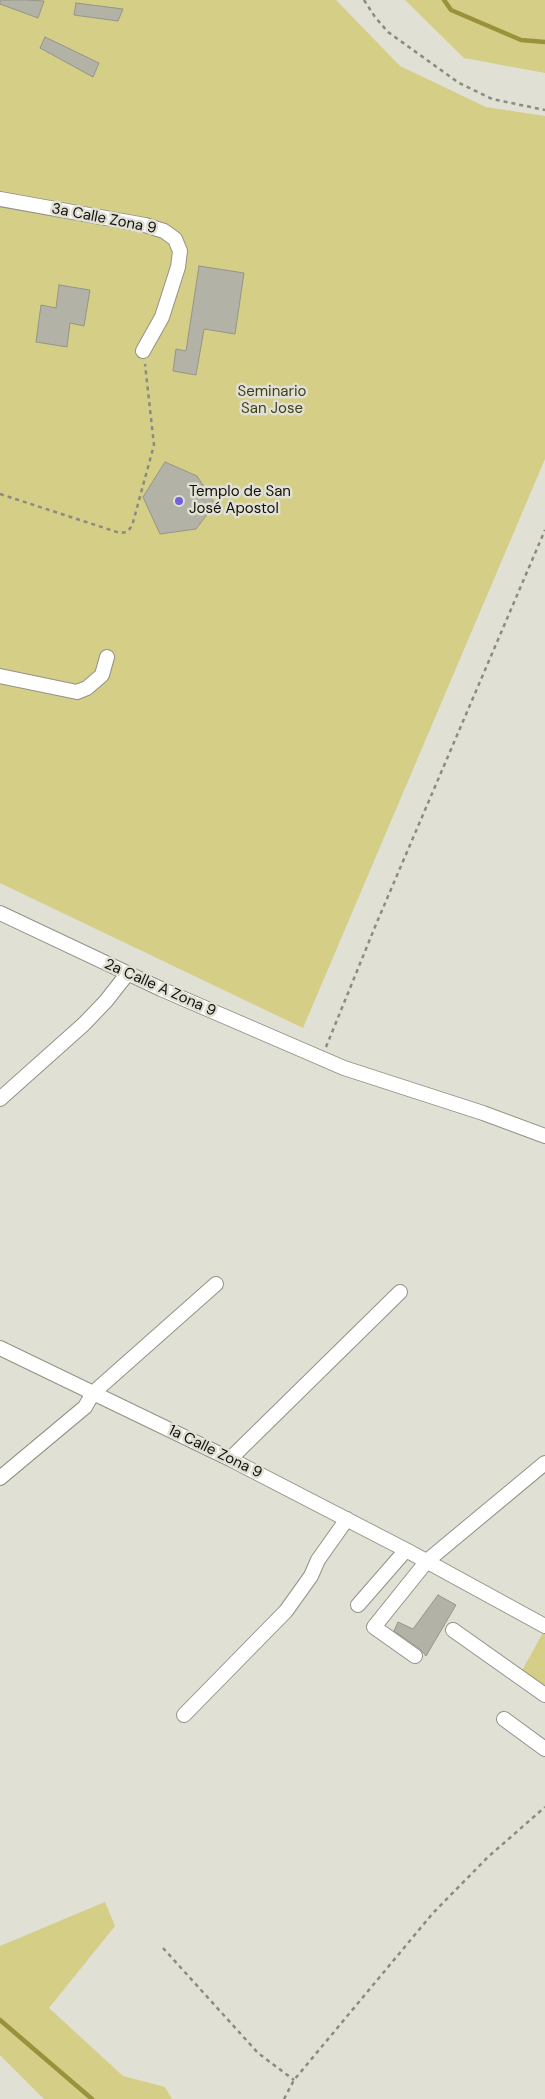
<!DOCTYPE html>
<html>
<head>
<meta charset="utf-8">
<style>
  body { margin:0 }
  canvas { display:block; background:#e0e0d4 }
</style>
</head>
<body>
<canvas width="545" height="2099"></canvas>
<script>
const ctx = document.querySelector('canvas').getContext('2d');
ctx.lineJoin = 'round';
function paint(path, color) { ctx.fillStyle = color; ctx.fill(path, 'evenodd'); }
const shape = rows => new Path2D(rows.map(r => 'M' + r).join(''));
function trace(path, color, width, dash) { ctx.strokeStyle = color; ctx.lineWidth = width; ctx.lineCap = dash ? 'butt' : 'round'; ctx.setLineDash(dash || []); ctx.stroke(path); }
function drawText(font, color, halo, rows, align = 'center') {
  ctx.font = font + ' "DM Sans",sans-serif'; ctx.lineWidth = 5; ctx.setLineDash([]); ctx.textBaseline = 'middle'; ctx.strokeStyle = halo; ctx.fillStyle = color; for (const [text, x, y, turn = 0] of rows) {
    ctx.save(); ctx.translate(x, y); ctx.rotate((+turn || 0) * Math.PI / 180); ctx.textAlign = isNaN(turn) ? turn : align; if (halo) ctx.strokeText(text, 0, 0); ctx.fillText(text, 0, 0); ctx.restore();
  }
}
paint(shape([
  [0,0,336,0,400,66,486,107,545,116,545,459,303,1028,0,883],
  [405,0,545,0,545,73,464,58],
  [545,1629,545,1695,519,1676],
  [105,1902,115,1926,49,2008,123,2076,165,2087,172,2099,44,2099,0,2055,0,1946]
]), '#d4ce87');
trace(shape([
  [444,0,451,10,521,40,545,42],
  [0,2020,92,2099]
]), '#99913b', 4.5);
const building = shape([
  [0,0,26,0,44,1,38,18,0,4,0,0],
  [76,3,123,9,118,21,74,15,76,3],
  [45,37,99,63,93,77,40,48,45,37],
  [199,266,244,273,235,334,204,329,196,375,173,371,176,349,186,351,199,266],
  [59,285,90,290,84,326,70,323,67,347,36,342,41,305,56,308,59,285],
  [165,462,197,476,215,504,196,529,160,534,143,497,165,462],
  [438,1595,456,1605,426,1656,420,1649,394,1631,398,1622,413,1629,438,1595]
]);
paint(building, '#b3b2a7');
trace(building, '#959589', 1);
const minor = shape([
  [0,199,145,225,164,231,175,239,180,251,178,267,162,317,143,351],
  [0,676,77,692,87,688,102,675,107,657],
  [0,913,161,989,344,1068,483,1113,545,1136],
  [0,1099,84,1024,106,1001,128,973],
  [0,1348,230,1459,406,1550,545,1626],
  [230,1459,400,1292],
  [0,1478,85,1407,93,1393,216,1284],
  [358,1605,406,1550],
  [453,1630,545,1695],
  [415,1656,374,1627,427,1561,545,1463],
  [184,1715,286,1611,311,1576,318,1560,347,1519],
  [504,1719,545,1749]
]);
trace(minor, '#929287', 16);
trace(shape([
  [364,0,375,17,388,32,459,83,492,99,545,110],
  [0,494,120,533,127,532,132,526,154,445,145,364],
  [326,1047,377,922,545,530],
  [163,1948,258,2053,294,2080],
  [284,2099,294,2080,433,1913,488,1857,545,1807]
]), '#8b8b82', 2.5, [4, 4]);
trace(minor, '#fff', 14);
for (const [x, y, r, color] of [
  [179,501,5,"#7062dd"]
]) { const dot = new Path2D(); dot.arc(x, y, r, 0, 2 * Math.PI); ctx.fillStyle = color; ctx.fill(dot); trace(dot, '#e0e0d4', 2); }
drawText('15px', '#11100c', '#e0e0d4', [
  ["3a Calle Zona 9",104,219,11],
  ["2a Calle A Zona 9",160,988,24],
  ["1a Calle Zona 9",215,1452,26]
]);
drawText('15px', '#423f1a', '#e0e0d4', [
  ["Seminario",272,392],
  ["San Jose",272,409]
]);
drawText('15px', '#11100c', '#e0e0d4', [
  ["Templo de San",189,492],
  ["José Apostol",189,509]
], 'left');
</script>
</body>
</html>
